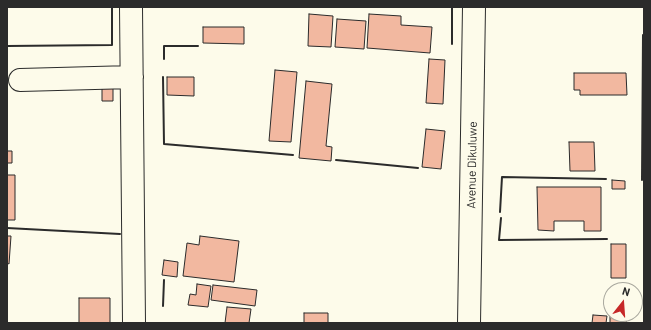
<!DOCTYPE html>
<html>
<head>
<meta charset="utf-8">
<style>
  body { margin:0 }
  #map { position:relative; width:651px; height:330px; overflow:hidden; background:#fdfbea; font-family:Barlow,sans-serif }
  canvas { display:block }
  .frame { position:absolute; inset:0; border:8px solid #2b2b2b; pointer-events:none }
  .north { position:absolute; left:603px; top:282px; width:40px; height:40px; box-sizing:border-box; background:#fdfbea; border:1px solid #a9a89e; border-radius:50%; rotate:17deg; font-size:11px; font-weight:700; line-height:16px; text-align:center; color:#2b2b2b }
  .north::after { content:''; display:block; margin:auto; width:14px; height:18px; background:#c62828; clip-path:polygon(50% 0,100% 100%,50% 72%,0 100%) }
</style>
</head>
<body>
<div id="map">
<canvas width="651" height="330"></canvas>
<div class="frame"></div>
<div class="north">N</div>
</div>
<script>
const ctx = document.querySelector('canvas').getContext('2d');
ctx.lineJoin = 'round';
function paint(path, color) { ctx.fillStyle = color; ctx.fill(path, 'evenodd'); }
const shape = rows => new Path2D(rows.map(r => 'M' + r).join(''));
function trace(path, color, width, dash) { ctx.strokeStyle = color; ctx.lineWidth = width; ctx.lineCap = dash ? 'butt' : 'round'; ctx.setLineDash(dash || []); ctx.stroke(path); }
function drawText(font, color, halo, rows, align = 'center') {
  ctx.font = font + ' Barlow,sans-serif'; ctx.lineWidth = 3; ctx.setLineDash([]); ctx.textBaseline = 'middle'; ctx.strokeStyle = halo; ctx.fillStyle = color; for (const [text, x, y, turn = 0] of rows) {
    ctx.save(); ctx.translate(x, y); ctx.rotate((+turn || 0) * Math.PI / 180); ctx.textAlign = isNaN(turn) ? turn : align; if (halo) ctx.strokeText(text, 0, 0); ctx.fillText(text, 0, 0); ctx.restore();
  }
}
const building = shape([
  [309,14,333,16,331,47,308,46,309,14],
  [369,14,401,16,401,25,432,27,430,53,367,48,369,14],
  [337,19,366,21,364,49,335,47,337,19],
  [203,27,244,27,244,44,203,43,203,27],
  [429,59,445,60,443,104,426,103,429,59],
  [275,70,297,72,291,142,269,141,275,70],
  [574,73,626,73,627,95,580,95,580,90,574,90,574,73],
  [167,77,194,77,194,96,167,95,167,77],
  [306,81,332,84,326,146,332,147,331,161,299,158,306,81],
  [102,84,113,84,113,101,102,101,102,84],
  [426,129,445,131,441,169,422,167,426,129],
  [569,142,594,142,595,171,570,171,569,142],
  [7,151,12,151,12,163,7,163,7,151],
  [7,175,15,175,15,220,7,220,7,175],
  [612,180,625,181,625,189,612,189,612,180],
  [537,187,601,187,601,231,584,231,584,221,554,221,554,231,538,230,537,187],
  [7,236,11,236,9,264,7,263,7,236],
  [200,236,239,241,234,282,183,276,187,243,199,245,200,236],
  [611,244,626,244,626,278,611,278,611,244],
  [164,260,178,262,177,277,162,275,164,260],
  [197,284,211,286,208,307,188,305,190,294,196,295,197,284],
  [213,285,257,290,255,306,211,300,213,285],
  [79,298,110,298,110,323,79,323,79,298],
  [227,307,251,309,249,323,225,323,227,307],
  [304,313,328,313,328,323,304,323,304,313],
  [610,314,627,315,626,323,610,323,610,314],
  [593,315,607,316,606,323,592,323,593,315]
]);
paint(building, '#f2b8a0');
trace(building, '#2b2b2b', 1);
const street = shape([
  [131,7,134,323],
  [20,80,132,77],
  [469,323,474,7]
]);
trace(street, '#2b2b2b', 24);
trace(street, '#fdfbea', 22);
trace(shape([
  [452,44,452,7],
  [7,46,112,45,112,7],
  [164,59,164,46,198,46],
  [163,77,164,144,293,155],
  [336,160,418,168],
  [642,180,643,35,644,35],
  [500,212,502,177,606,179],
  [501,218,499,240,607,239],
  [7,228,120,234],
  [163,306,164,280]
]), '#2b2b2b', 2);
drawText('12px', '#2b2b2b', '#fdfbea', [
  ["Avenue Dikuluwe",472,165,-89]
]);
</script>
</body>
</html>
